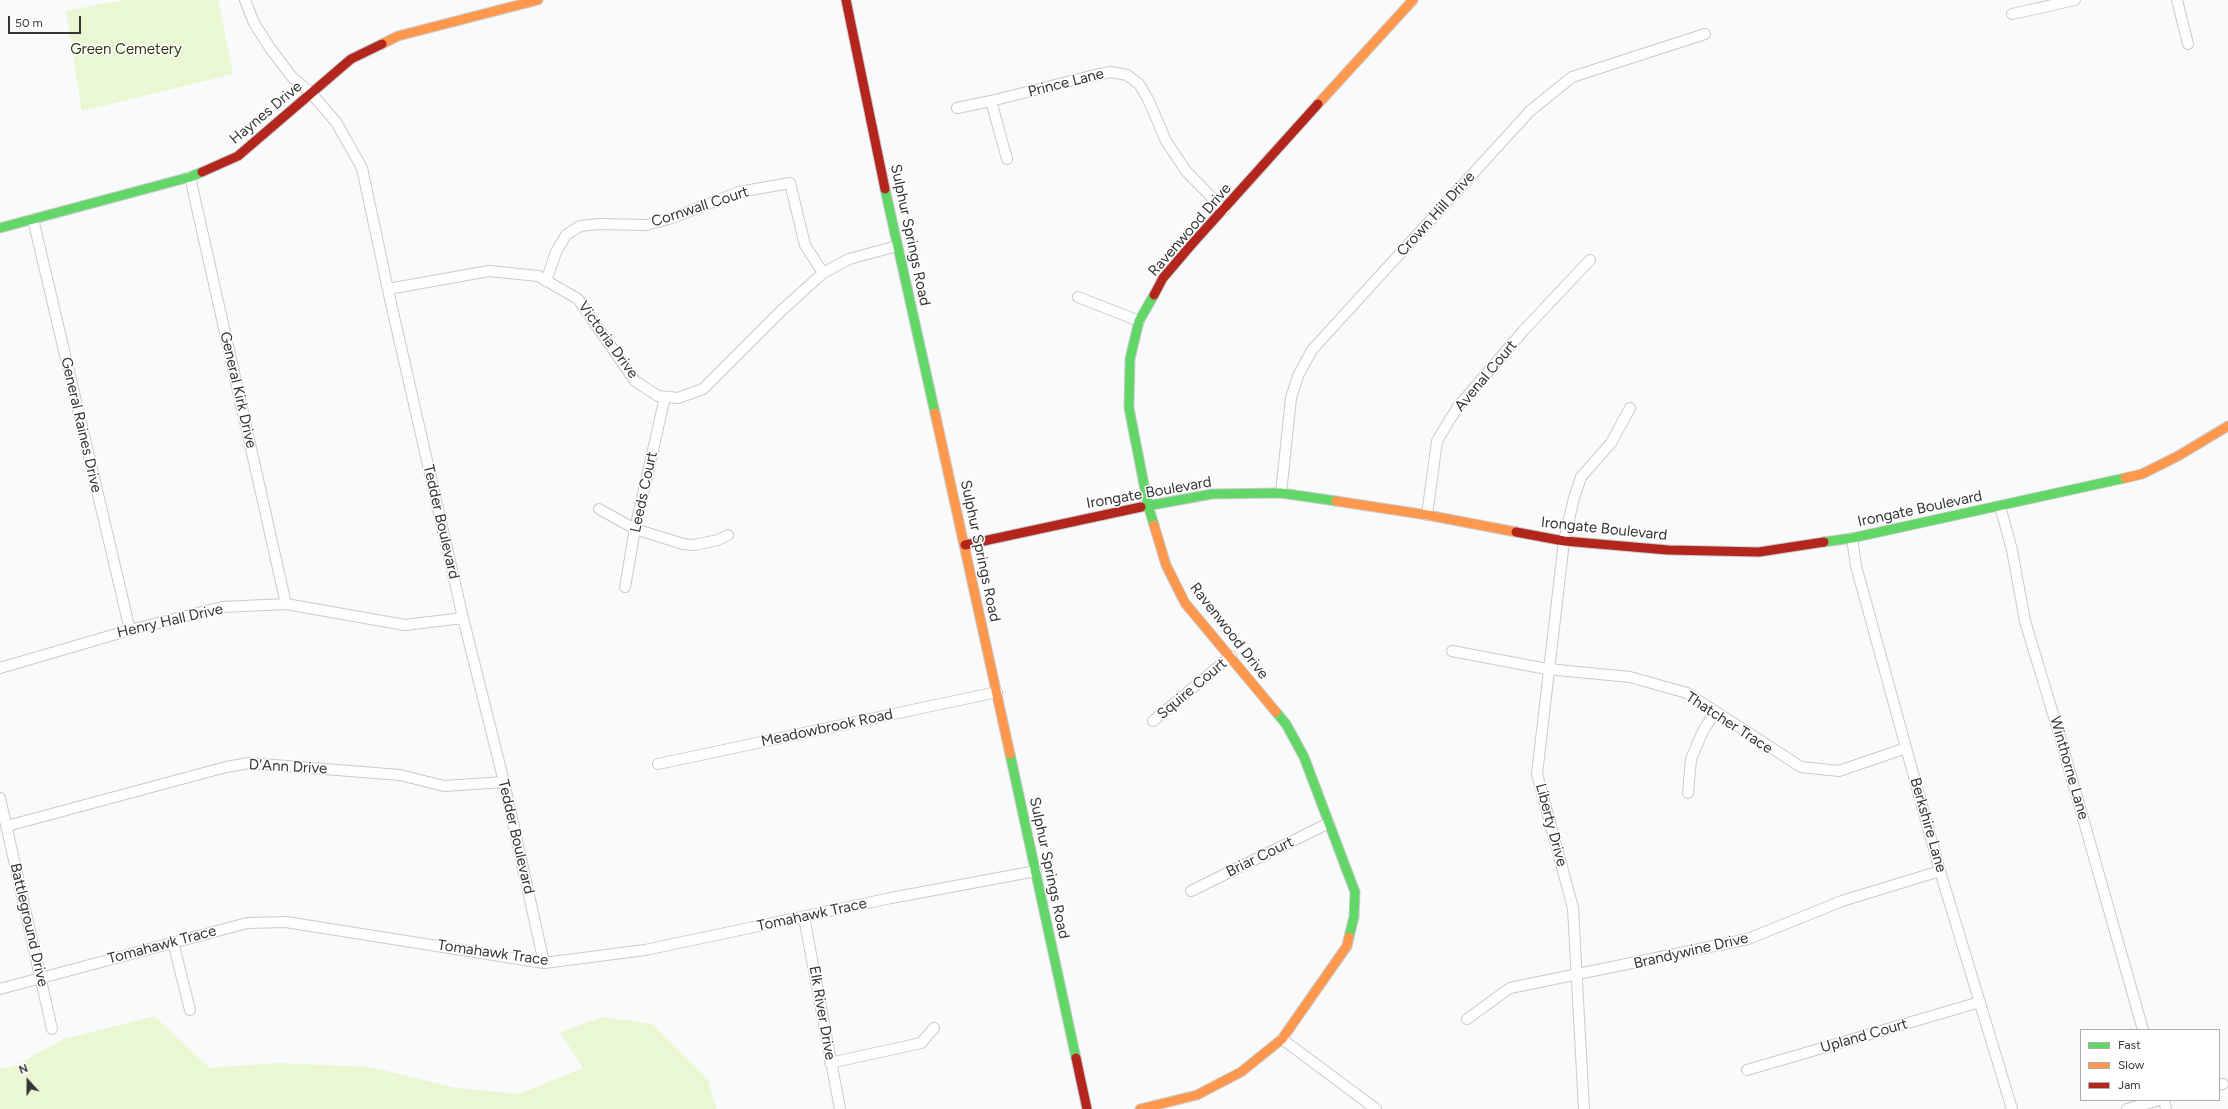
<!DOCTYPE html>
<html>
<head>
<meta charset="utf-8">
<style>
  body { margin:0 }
  #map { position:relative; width:2228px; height:1109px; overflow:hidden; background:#f8fafb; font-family:Figtree,sans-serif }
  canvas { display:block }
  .legend { position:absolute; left:2080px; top:1029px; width:140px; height:72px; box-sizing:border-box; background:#fff; border:1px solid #adaeae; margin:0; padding:5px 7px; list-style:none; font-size:12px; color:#333435 }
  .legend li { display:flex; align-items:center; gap:8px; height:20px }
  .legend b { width:20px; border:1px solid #adaeae }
  .north { position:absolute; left:8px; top:1061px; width:40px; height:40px; -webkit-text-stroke:3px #fff; paint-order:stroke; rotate:339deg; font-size:11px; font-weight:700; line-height:16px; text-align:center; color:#333435 }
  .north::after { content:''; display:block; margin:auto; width:14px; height:18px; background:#333435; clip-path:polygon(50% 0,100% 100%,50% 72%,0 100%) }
  .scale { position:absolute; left:8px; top:16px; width:73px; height:18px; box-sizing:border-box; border:2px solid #333435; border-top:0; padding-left:5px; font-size:12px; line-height:14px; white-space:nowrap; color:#333435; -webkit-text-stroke:3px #fff; paint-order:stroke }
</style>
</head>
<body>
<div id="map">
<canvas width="2228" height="1109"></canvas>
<ul class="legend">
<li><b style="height:5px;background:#63d668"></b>Fast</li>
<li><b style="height:5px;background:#ff974d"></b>Slow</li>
<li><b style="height:5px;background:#b3261e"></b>Jam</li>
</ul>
<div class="north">N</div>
<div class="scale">50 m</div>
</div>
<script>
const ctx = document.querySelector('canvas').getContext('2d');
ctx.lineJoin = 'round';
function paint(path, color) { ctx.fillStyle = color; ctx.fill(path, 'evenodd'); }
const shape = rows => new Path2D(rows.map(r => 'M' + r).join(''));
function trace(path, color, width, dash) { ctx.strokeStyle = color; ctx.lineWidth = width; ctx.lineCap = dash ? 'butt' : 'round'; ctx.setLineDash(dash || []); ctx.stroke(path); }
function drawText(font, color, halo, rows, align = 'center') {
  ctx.font = font + ' Figtree,sans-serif'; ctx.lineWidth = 3; ctx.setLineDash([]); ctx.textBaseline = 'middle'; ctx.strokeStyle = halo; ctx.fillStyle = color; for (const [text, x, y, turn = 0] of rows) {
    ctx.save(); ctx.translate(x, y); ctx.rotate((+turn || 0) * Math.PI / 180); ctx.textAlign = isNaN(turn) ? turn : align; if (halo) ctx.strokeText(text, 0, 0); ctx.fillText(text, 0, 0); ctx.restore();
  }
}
paint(shape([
  [124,0,218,0,233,74,82,111,66,11],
  [154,1016,210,1068,276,1063,370,1067,456,1088,519,1094,583,1068,560,1032,603,1017,652,1024,708,1079,716,1109,0,1109,0,1069,13,1067,64,1039]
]), '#eaf7d3');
const street = shape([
  [245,0,254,23,270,48,292,77,311,93,336,122,362,168,390,299,463,618,504,782,544,963],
  [2177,0,2188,44],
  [2012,14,2075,0],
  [991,101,1007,159],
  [957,108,991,101,1095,75,1111,72,1127,75,1139,84,1148,99,1166,141,1186,171,1224,210],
  [190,177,286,604],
  [33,219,130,630],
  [546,281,556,252,566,235,580,226,599,224,646,225,672,218,739,192,790,183,805,245,823,273],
  [388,289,489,271,538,276,578,299,635,381,658,396,678,398,703,389,781,311,823,273,849,259,897,246],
  [1078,297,1139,321],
  [1281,493,1291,398,1298,376,1312,350,1530,111,1572,77,1705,34],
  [2000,506,2012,550,2025,621,2060,737,2143,1030],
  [599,509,635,529,683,544,694,545,718,540,728,535],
  [1427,515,1437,441,1457,408,1524,330,1590,260],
  [1852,538,1856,566,1940,871,2012,1109],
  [625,587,635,529,665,397],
  [1452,651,1547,669,1630,677,1687,693,1801,767,1839,771,1906,748],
  [0,668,130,630,222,607,286,604,405,625,463,618],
  [1153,721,1231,656],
  [658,764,997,692],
  [1688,793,1691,759,1703,731,1715,712],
  [0,798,52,1029],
  [7,826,226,767,249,763,400,775,444,786,504,782],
  [1191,891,1329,823],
  [804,917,840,1109],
  [173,942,190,1010],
  [0,989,247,923,286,922,544,963,645,950,891,898,1036,871],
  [1467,1019,1510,988,1748,939,1842,901,1940,871],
  [1282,1039,1376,1109],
  [830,1063,921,1043,934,1028],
  [1747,1070,1980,1002],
  [2219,1085,2223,1084],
  [2164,1100,2166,1109],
  [1584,1109,1573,908,1537,774,1564,541,1574,498,1581,477,1611,443,1630,408],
  [2127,1109,2160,1100]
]);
const fast = shape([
  [885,189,935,413],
  [0,228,190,177,202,172],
  [1154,295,1139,321,1130,359,1129,408,1148,505,1154,525],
  [1141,507,1212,494,1281,493,1336,501],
  [1824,542,1852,538,2125,478],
  [1276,712,1286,724,1304,757,1355,892,1354,917,1349,937],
  [1010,754,1076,1058]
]);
const slow = shape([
  [382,44,398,36,538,0],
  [1318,104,1413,0],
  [935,413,1010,754],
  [2125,478,2142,474,2178,456,2228,426],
  [1336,501,1427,515,1516,532],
  [1154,525,1166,565,1185,603,1276,712],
  [1140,1109,1197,1095,1241,1072,1282,1039,1347,946,1349,937]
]);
const jam = shape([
  [846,0,885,189],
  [202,172,238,156,351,59,382,44],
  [1154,295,1163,278,1192,244,1318,104],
  [1516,532,1564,541,1668,550,1759,552,1824,542],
  [965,545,1141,507],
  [1076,1058,1087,1109]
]);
trace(street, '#cacbcc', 12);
trace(fast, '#cacbcc', 11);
trace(slow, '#cacbcc', 11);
trace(jam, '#cacbcc', 11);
trace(street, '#fefefe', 10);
trace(fast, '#63d668', 9);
trace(slow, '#ff974d', 9);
trace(jam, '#b3261e', 9);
drawText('15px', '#2e3910', '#fff', [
  ["Green Cemetery",126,50]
]);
drawText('15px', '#333435', '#fff', [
  ["Prince Lane",1066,83,-14],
  ["Haynes Drive",266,113,-40],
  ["Cornwall Court",700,207,-18],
  ["Crown Hill Drive",1436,214,-48],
  ["Ravenwood Drive",1190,230,-49],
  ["Sulphur Springs Road",910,235,78],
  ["Victoria Drive",608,340,54],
  ["Avenal Court",1486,376,-50],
  ["General Kirk Drive",238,390,77],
  ["General Raines Drive",81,425,77],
  ["Leeds Court",644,492,-78],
  ["Irongate Boulevard",1149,493,-10],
  ["Irongate Boulevard",1920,509,-12],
  ["Tedder Boulevard",441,522,77],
  ["Irongate Boulevard",1604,529,6],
  ["Sulphur Springs Road",980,551,78],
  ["Henry Hall Drive",170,621,-13],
  ["Ravenwood Drive",1229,631,52],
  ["Squire Court",1192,689,-40],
  ["Thatcher Trace",1729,723,33],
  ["Meadowbrook Road",827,728,-12],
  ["D'Ann Drive",288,767,3],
  ["Winthorne Lane",2069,768,74],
  ["Liberty Drive",1551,825,75],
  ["Berkshire Lane",1928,825,74],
  ["Tedder Boulevard",516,837,77],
  ["Briar Court",1260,857,-26],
  ["Sulphur Springs Road",1049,868,78],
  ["Tomahawk Trace",812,915,-12],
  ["Battleground Drive",29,925,77],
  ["Tomahawk Trace",162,945,-15],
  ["Brandywine Drive",1691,951,-13],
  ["Tomahawk Trace",493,953,8],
  ["Elk River Drive",822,1013,80],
  ["Upland Court",1864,1036,-16]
]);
</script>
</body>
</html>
